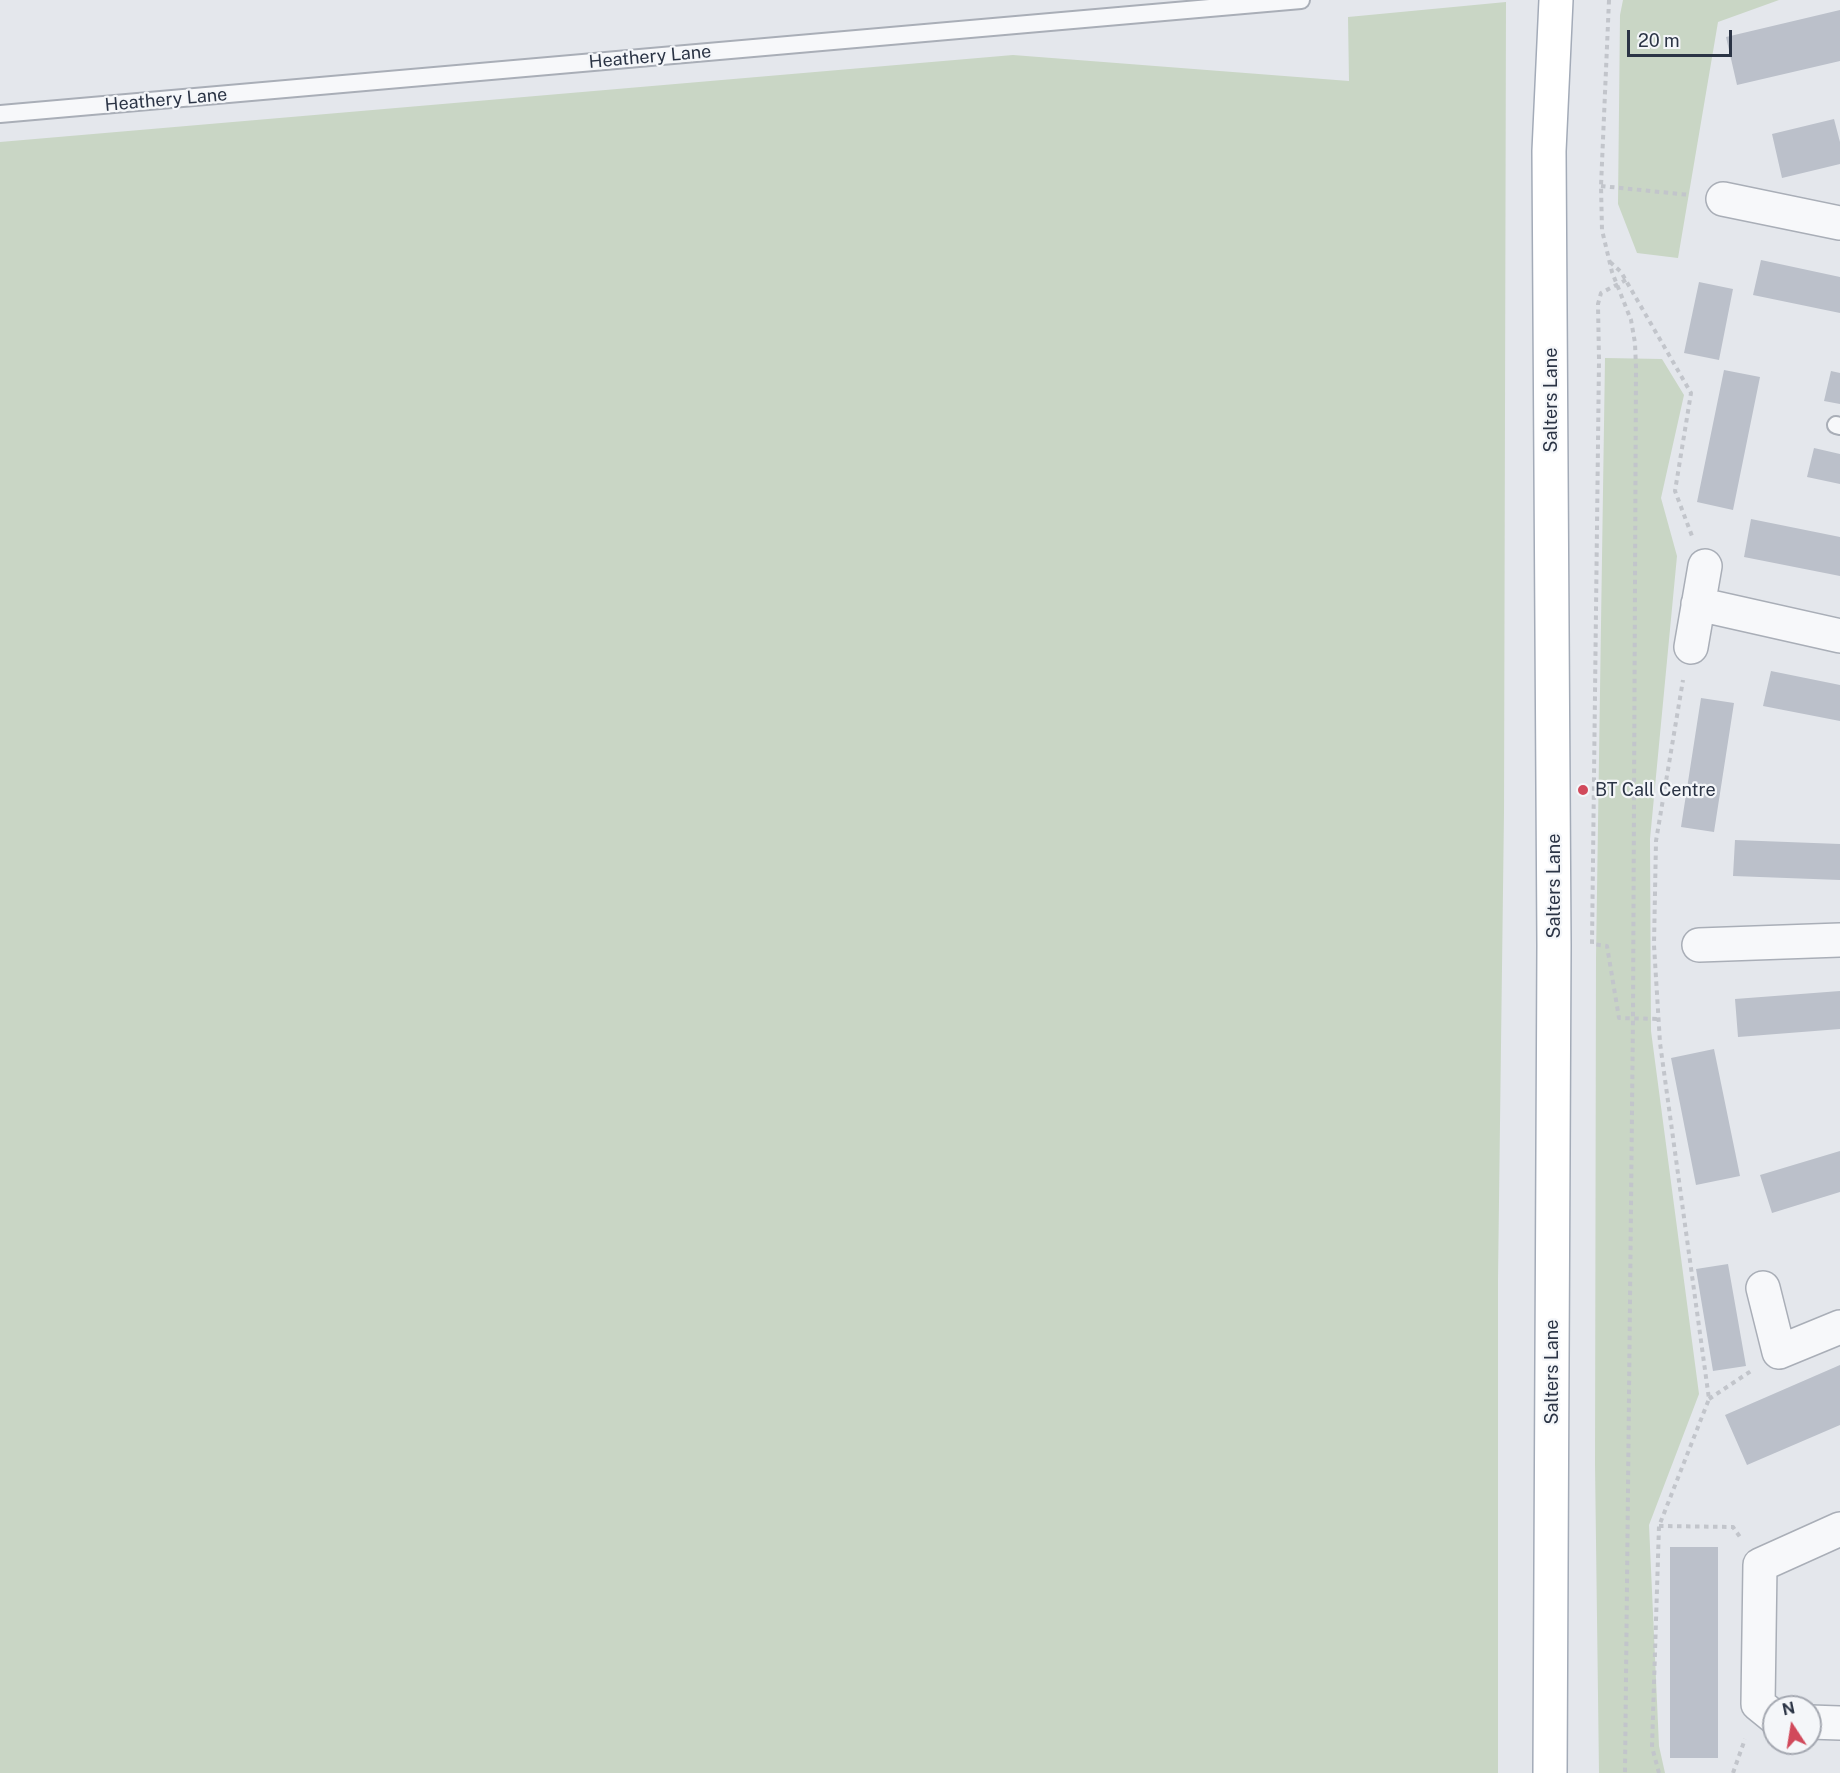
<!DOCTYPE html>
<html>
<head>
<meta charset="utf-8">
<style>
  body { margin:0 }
  #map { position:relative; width:1840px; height:1773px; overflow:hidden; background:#e4e7ec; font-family:"Public Sans",sans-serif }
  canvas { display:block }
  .north { position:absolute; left:1762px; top:1695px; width:60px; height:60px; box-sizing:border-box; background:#f4f6f9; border:2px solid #a4a8b1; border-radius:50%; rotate:348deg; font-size:16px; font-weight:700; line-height:24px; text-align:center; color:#2b3445 }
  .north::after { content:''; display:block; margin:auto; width:21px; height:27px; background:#d1495b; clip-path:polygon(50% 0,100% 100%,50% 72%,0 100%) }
  .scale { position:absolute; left:1627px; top:30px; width:105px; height:27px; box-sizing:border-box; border:3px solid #2b3445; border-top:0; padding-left:8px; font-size:18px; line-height:21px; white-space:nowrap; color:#2b3445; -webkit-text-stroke:4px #f4f6f9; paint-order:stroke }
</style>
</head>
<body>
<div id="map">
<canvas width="1840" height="1773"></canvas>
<div class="north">N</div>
<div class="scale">20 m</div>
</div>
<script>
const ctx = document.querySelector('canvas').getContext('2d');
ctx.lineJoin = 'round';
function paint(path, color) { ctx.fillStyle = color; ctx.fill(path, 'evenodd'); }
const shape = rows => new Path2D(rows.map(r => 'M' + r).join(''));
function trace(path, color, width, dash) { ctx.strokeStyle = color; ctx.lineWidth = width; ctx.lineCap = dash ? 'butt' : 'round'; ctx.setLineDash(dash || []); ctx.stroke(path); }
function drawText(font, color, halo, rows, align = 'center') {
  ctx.font = font + ' "Public Sans",sans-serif'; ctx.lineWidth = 4.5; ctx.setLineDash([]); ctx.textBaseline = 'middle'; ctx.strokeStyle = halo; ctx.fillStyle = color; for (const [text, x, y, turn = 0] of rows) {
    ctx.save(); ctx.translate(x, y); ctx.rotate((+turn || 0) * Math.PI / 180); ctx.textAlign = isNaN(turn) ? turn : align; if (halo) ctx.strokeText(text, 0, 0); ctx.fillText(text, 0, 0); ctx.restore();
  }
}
paint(shape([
  [1623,0,1779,0,1718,22,1678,258,1637,253,1618,204,1620,15],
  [1506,2,1504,812,1498,1279,1498,1773,0,1773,0,142,1013,55,1349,81,1348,17],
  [1605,358,1662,359,1684,395,1661,498,1677,556,1650,839,1651,1031,1699,1394,1649,1525,1659,1746,1665,1773,1599,1773,1595,1464,1596,958]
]), '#c9d6c5');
paint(shape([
  [1840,10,1840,61,1737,85,1726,37],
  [1834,119,1840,142,1840,164,1782,178,1772,134],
  [1761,260,1840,277,1840,313,1753,295],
  [1699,282,1733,289,1719,360,1684,353],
  [1724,370,1760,377,1733,510,1697,502],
  [1831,371,1840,373,1840,404,1824,401],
  [1814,448,1840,454,1840,484,1807,477],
  [1751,519,1840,537,1840,576,1744,557],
  [1771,671,1840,685,1840,721,1763,706],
  [1701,698,1734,703,1714,832,1681,827],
  [1735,840,1840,844,1840,880,1733,876],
  [1840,991,1840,1029,1738,1037,1735,999],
  [1714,1049,1740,1176,1696,1185,1671,1058],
  [1840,1151,1840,1192,1772,1213,1760,1175],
  [1728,1264,1746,1366,1713,1371,1696,1269],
  [1840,1365,1840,1425,1747,1465,1725,1415],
  [1670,1547,1718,1547,1718,1758,1670,1758]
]), '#bbc0ca');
const lane = shape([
  [0,114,1301,0],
  [1836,425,1840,426]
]);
const street = shape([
  [1723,199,1840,223],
  [1698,604,1840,636],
  [1691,647,1705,566],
  [1699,945,1840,940],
  [1763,1288,1779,1352,1840,1327],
  [1774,1717,1758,1704,1760,1565,1840,1529],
  [1810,1722,1840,1723]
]);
const primary = shape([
  [1550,1773,1554,945,1549,151,1556,0]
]);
trace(lane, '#a9aeb7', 20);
trace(street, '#a9aeb7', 36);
trace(primary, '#a3abb8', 36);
trace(shape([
  [1609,0,1601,186,1602,230,1612,272,1631,320,1635,343,1636,368,1633,1017,1625,1773],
  [1601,186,1690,195],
  [1610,262,1621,272,1691,393,1675,491,1692,536],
  [1626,280,1601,293,1598,304,1599,360,1592,944,1607,946,1619,1018,1658,1019],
  [1709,1399,1751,1371],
  [1659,1526,1733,1527,1740,1537],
  [1659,1773,1652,1747,1659,1526,1709,1399,1660,1043,1654,945,1656,841,1683,680],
  [1733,1773,1745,1739]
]), '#c2c5cb', 4, [4.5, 4.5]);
trace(lane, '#f7f8fa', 16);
trace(street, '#f7f8fa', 33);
trace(primary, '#fff', 33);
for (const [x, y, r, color] of [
  [1583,790,6,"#d1495b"]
]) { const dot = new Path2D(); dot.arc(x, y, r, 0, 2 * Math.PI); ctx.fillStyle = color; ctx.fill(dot); trace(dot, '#f4f6f9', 2); }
drawText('18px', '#2b3445', '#f4f6f9', [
  ["Heathery Lane",650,57,-5],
  ["Heathery Lane",166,100,-5],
  ["Salters Lane",1551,400,-90],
  ["Salters Lane",1554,886,-90],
  ["Salters Lane",1552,1372,-90]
]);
drawText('18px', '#2b3445', '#f4f6f9', [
  ["BT Call Centre",1595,790]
], 'left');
</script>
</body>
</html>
